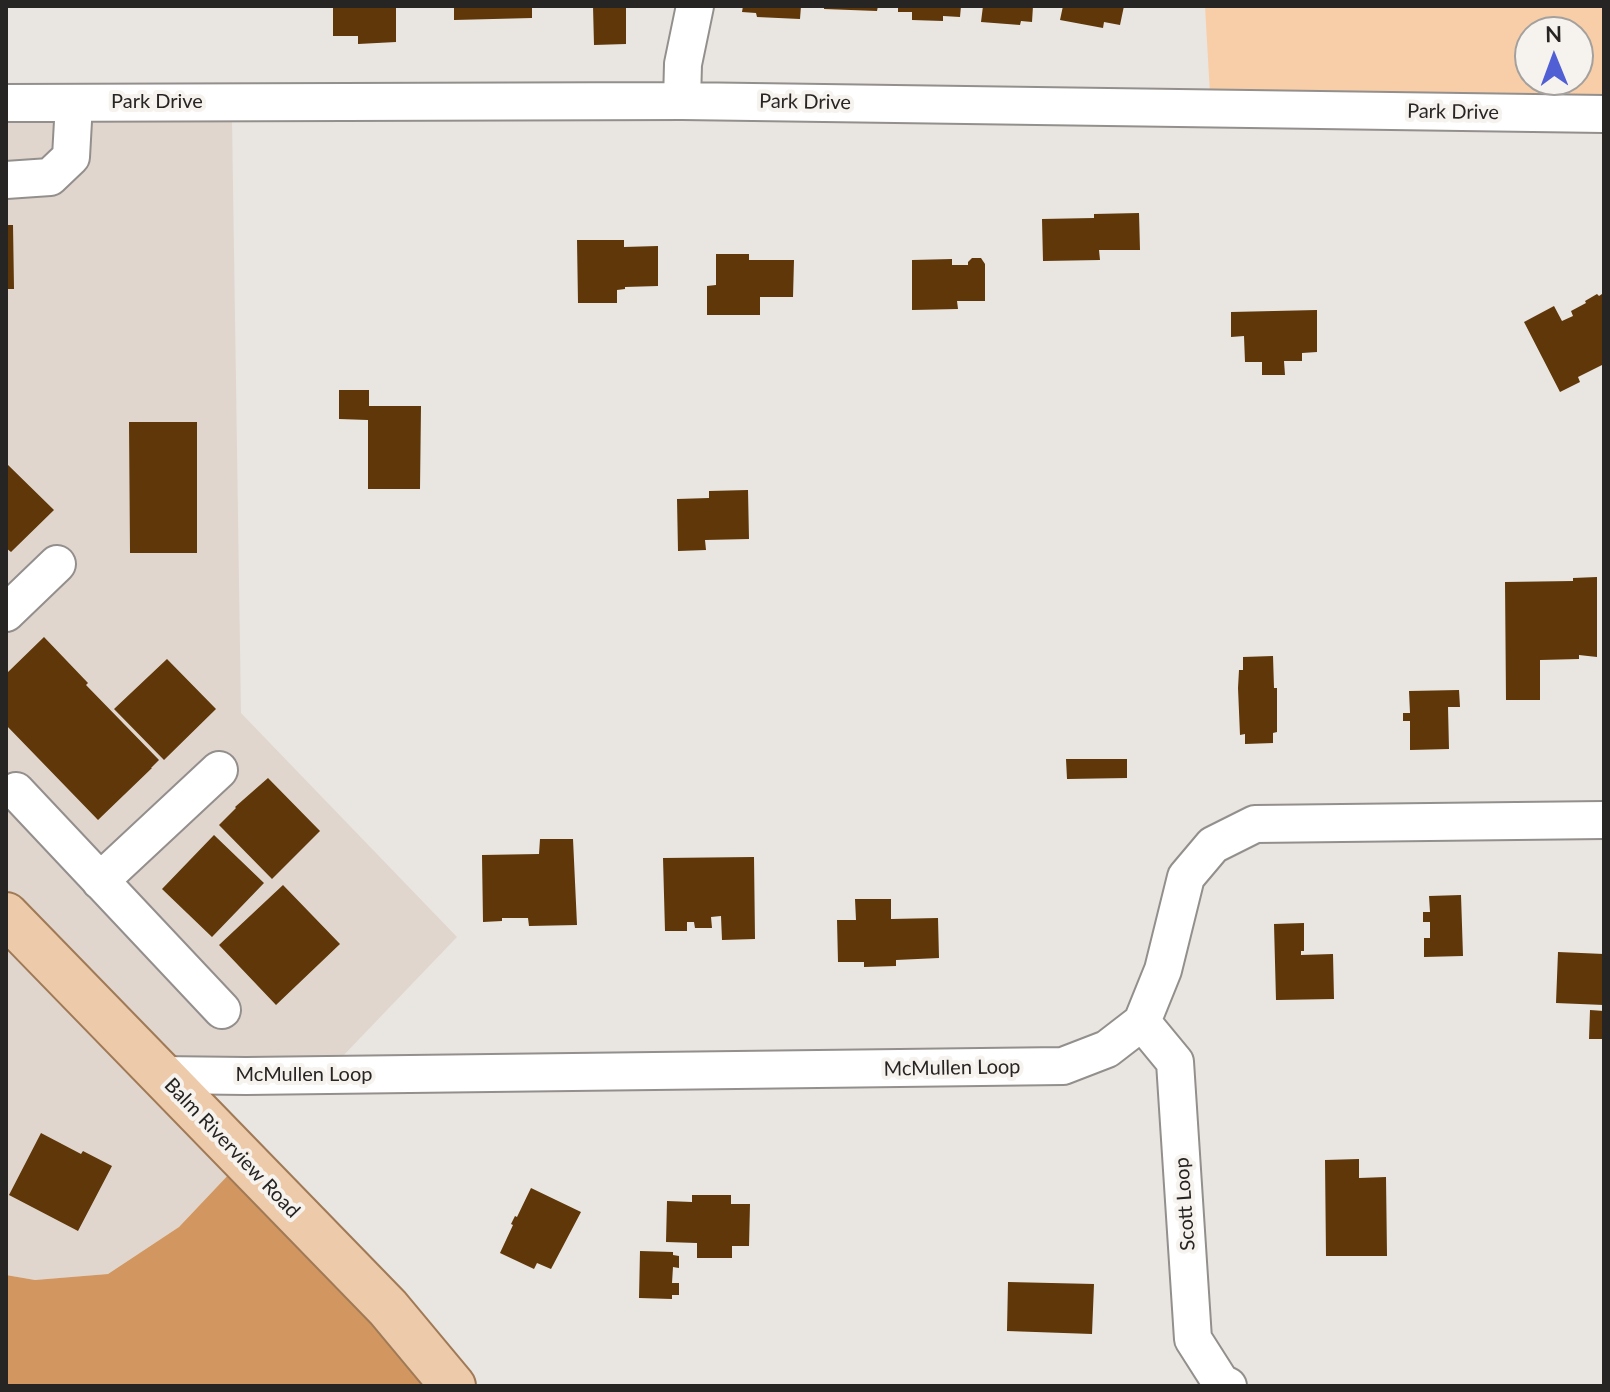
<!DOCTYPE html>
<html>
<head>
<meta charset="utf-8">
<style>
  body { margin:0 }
  #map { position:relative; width:1610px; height:1392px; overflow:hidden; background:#e9e5e1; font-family:Lato,sans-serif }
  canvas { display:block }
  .frame { position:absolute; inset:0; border:8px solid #272524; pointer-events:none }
  .north { position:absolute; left:1514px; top:16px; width:80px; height:80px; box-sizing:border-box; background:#f6f2ee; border:2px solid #a3a09d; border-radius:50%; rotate:359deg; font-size:22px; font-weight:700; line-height:32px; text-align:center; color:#272524 }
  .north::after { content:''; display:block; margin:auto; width:28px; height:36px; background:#515fd5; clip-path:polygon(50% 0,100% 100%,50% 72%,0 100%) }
</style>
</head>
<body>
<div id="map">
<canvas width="1610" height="1392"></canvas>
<div class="frame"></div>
<div class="north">N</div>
</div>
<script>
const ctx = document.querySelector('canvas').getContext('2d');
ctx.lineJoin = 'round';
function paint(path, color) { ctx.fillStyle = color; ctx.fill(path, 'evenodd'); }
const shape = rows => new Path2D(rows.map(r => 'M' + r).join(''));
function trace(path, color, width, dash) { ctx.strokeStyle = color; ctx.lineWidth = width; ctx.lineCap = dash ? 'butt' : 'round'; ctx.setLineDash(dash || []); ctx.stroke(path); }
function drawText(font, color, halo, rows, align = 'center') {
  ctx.font = font + ' Lato,sans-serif'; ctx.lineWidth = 8; ctx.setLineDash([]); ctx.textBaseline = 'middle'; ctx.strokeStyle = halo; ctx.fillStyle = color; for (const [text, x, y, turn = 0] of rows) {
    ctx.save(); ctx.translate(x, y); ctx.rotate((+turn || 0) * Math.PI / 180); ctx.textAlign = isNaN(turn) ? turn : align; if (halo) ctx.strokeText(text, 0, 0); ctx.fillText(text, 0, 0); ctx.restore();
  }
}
paint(shape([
  [6,119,232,119,241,713,457,937,341,1058,166,1059,6,892],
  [6,938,145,1082,146,1092,154,1092,232,1171,179,1227,108,1274,35,1280,6,1275]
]), '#e0d6ce');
paint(shape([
  [1205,6,1604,6,1604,99,1210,94],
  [1530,32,1578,32,1578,80,1530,80]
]), '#f8cea8');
paint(shape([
  [232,1171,432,1386,6,1386,6,1275,35,1280,108,1274,179,1227]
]), '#d29760');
paint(shape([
  [333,6,396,6,396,42,358,44,358,36,333,36],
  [454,6,532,6,532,18,454,20],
  [593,6,626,6,626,44,594,45],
  [743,6,801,6,800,19,757,17,756,13,742,12],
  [824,6,878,6,877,11,824,9],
  [898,6,961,6,960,17,943,16,943,21,912,20,912,12,898,12],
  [983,6,1033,6,1032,22,1021,21,1020,25,981,22],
  [1063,6,1124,6,1120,25,1104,22,1103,28,1060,20],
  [1139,213,1140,250,1099,250,1100,260,1043,261,1042,219,1094,218,1094,214],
  [6,225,13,225,14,289,6,289],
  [577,240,624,240,624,247,658,246,658,286,625,287,625,289,617,290,617,303,578,303],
  [716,254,749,254,749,260,794,260,793,297,760,297,760,315,707,315,707,286,716,285],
  [972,258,981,258,985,264,985,301,957,301,958,309,912,310,912,260,952,259,952,265,968,265,968,262],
  [1597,294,1599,296,1602,294,1604,296,1604,364,1578,377,1580,382,1560,392,1524,322,1554,306,1562,321,1573,316,1571,311,1586,303,1585,301],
  [1317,310,1317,352,1302,353,1302,361,1284,361,1285,375,1262,375,1262,362,1245,362,1244,336,1231,337,1231,312],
  [339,390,369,390,369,406,421,406,420,489,368,489,368,420,339,419],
  [129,422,197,422,197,553,130,553],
  [6,463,54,510,11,552,6,548],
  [748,490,749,539,705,540,706,550,678,551,677,499,709,498,709,491],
  [1597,577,1597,657,1579,655,1579,659,1540,660,1540,700,1506,700,1505,582,1573,581,1573,578],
  [44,637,88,683,86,685,159,760,151,768,152,768,98,820,6,725,6,674],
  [1273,656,1274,688,1277,688,1277,732,1273,733,1273,743,1245,744,1245,734,1240,735,1238,688,1239,670,1243,670,1243,657],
  [167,659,216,709,164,760,114,709],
  [1459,690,1460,707,1448,707,1449,749,1410,750,1410,721,1403,721,1403,713,1410,713,1409,691],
  [1066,759,1127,759,1127,778,1067,779],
  [268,778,320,831,272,879,219,825,236,808,235,807],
  [214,835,264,883,212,937,162,889],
  [540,839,573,839,577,925,529,926,528,918,502,918,502,921,483,922,482,855,539,854],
  [754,857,755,939,722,940,721,916,711,917,712,928,695,928,694,922,687,922,687,931,665,931,663,858],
  [283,885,340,944,276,1005,219,945],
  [1461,895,1463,956,1424,957,1424,938,1430,938,1430,922,1423,922,1423,912,1430,912,1429,896],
  [855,899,891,899,891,919,938,918,939,958,896,960,896,966,864,967,864,962,838,962,837,920,856,920],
  [1304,923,1304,951,1301,951,1301,955,1333,954,1334,999,1276,1000,1274,924],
  [1558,952,1604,954,1604,1005,1556,1003],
  [1590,1010,1604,1011,1604,1039,1589,1039],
  [41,1133,81,1154,83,1151,112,1166,78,1231,9,1195],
  [1359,1159,1359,1178,1386,1177,1387,1256,1326,1256,1325,1160],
  [531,1188,581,1212,551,1269,537,1263,534,1269,500,1253,513,1225,511,1224,515,1216,517,1217],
  [692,1195,731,1195,731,1204,750,1204,749,1246,732,1246,732,1258,697,1258,697,1243,666,1242,667,1201,692,1202],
  [640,1251,673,1252,673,1255,679,1256,679,1268,673,1267,672,1283,679,1283,679,1295,672,1295,672,1299,639,1298],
  [1008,1282,1094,1284,1092,1334,1007,1331]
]), '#5f3708');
const minor = shape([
  [682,101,683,64,695,6],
  [6,103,682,101,1604,114],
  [6,180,50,177,71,157,74,103],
  [6,613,57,564],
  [16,791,222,1010],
  [100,881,219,770],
  [1142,1022,1175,1062,1193,1339,1221,1383,1228,1386],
  [160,1075,246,1076,1063,1066,1107,1049,1142,1022,1163,970,1186,877,1213,845,1255,824,1604,820]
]);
const major = shape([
  [6,915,388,1308,453,1386]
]);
trace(minor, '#938f8c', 40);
trace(major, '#a07a56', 48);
trace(minor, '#fff', 36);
trace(major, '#edcaaa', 44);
drawText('20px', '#272524', '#f6f2ee', [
  ["Park Drive",157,102],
  ["Park Drive",805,102,1],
  ["Park Drive",1453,112,1],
  ["McMullen Loop",952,1068,-1],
  ["McMullen Loop",304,1075],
  ["Balm Riverview Road",232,1148,46],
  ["Scott Loop",1185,1204,-94]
]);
</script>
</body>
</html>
